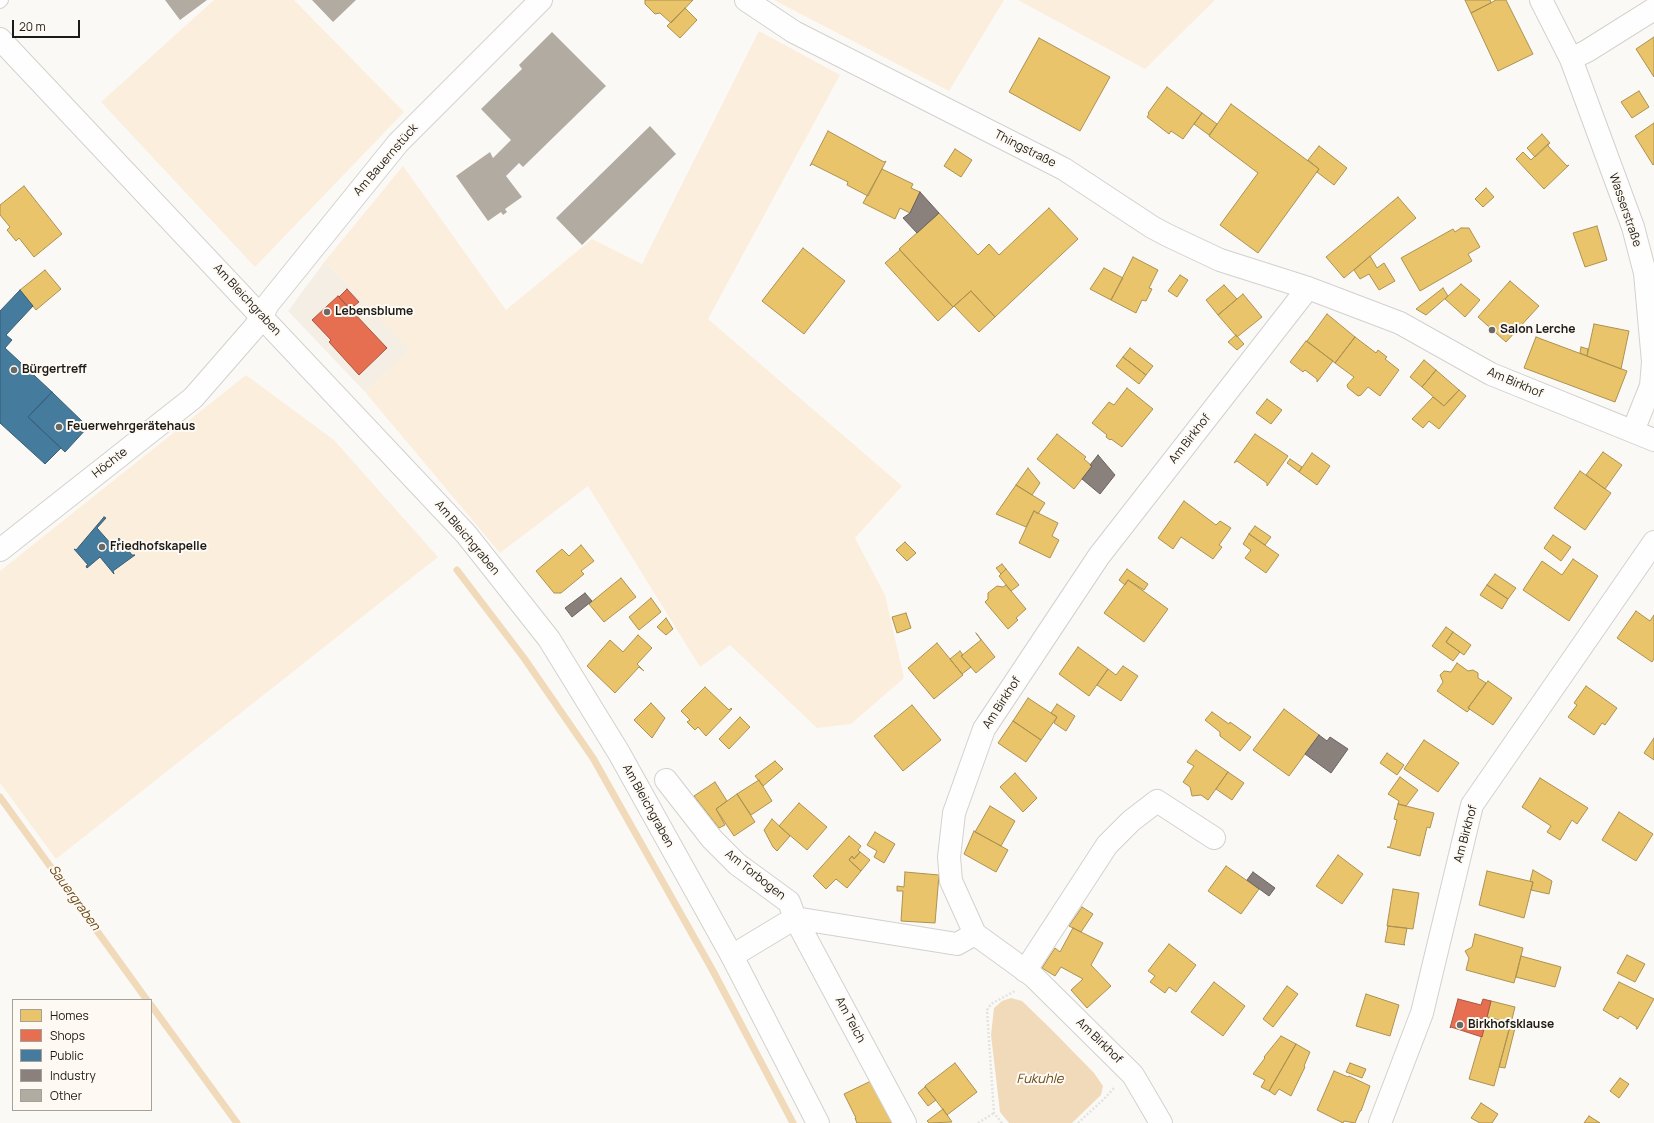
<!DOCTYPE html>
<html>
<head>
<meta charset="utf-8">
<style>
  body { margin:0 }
  #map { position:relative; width:1654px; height:1123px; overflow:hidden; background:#fbf9f6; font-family:Manrope,sans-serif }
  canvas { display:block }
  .legend { position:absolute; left:12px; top:999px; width:140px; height:112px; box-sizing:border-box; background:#fefaf3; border:1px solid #a4a19b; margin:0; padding:5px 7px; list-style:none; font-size:12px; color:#1d1b18 }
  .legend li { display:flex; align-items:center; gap:8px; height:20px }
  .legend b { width:20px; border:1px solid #a4a19b }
  .scale { position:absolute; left:12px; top:20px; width:68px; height:18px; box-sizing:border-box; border:2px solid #1d1b18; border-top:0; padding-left:5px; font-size:12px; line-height:14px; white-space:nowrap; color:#1d1b18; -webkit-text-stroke:3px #fefaf3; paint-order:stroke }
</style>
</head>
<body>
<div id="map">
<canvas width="1654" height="1123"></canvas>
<ul class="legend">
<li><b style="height:11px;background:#e9c46a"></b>Homes</li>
<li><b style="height:11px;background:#e76f51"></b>Shops</li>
<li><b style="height:11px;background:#457b9d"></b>Public</li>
<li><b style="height:11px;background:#8a817c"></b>Industry</li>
<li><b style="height:11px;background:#b2aba2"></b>Other</li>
</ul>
<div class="scale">20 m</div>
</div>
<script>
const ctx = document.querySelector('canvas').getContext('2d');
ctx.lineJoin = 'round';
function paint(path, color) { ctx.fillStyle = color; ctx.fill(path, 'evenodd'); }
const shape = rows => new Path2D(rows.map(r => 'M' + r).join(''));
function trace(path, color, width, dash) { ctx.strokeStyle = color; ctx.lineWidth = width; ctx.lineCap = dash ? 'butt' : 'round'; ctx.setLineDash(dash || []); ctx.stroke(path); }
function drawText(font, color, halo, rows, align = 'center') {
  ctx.font = font + ' Manrope,sans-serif'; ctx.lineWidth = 4; ctx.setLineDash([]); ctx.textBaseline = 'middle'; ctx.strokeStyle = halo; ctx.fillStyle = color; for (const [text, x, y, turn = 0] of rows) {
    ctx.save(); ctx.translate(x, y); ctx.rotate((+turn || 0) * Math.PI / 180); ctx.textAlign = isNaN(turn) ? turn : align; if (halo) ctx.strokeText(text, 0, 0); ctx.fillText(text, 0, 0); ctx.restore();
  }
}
paint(shape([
  [325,261,410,350,365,392,288,311]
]), '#f5eee5');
paint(shape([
  [214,0,294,0,404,112,255,267,101,102],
  [774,0,1004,0,949,91],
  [1018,0,1215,0,1145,69],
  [759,31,840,75,708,319,902,486,855,538,885,595,904,678,851,724,817,728,730,645,700,667,588,486,500,553,365,392,409,350,325,261,403,166,506,310,592,239,642,264],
  [246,375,334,440,438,557,56,859,0,783,0,571]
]), '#fceedc');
paint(shape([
  [1011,998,1022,1001,1051,1029,1094,1073,1103,1086,1101,1095,1072,1123,1009,1123,1000,1112,991,1035,994,1008,1002,1001]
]), '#f0daba');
const homes = shape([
  [645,0,693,0,671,23,660,13,655,14,645,4,645,0],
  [1465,0,1490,0,1491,3,1471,13,1465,0],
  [1496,0,1506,0,1533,54,1498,71,1471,13,1496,0],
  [685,8,697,20,680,38,667,26,685,8],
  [1654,37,1654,77,1636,49,1654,37],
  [1039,38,1110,77,1080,131,1009,92,1039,38],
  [1167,87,1202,113,1183,139,1171,131,1169,134,1147,117,1149,114,1148,113,1167,87],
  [1639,91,1649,107,1632,118,1621,102,1639,91],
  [1231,104,1319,169,1258,253,1220,225,1258,173,1209,136,1231,104],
  [1202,113,1217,124,1209,135,1194,124,1202,113],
  [1654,123,1654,164,1653,165,1635,136,1654,123],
  [828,131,884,162,886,161,868,196,847,185,848,182,812,164,810,166,828,131],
  [1542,134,1550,143,1535,157,1527,148,1542,134],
  [1548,144,1548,146,1567,166,1569,165,1544,189,1516,159,1523,152,1531,160,1548,144],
  [1319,146,1347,168,1334,185,1317,172,1319,169,1308,160,1319,146],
  [955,149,972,160,961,177,944,166,955,149],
  [882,169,913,184,911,188,920,192,910,213,900,208,895,219,863,203,882,169],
  [24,186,62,234,34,257,19,238,16,241,7,230,10,227,0,215,0,205,24,186],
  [1486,188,1494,197,1483,207,1475,199,1486,188],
  [1398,197,1416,218,1344,278,1326,257,1398,197],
  [1049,208,1078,239,995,317,971,291,953,307,899,249,939,213,978,255,989,244,999,255,1049,208],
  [1597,226,1607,260,1585,267,1573,233,1597,226],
  [1461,228,1469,228,1480,247,1468,254,1472,261,1420,291,1401,258,1453,229,1455,232,1461,228],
  [803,248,845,281,804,334,762,301,803,248],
  [900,250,953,307,938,321,885,263,900,250],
  [1370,256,1377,268,1384,263,1395,281,1379,290,1369,274,1360,279,1354,270,1370,256],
  [1133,257,1158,270,1149,288,1152,289,1146,301,1142,300,1136,313,1111,300,1133,257],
  [1104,268,1123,278,1111,300,1090,289,1104,268],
  [45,270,61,289,36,310,20,290,45,270],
  [1180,275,1188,280,1177,297,1168,291,1180,275],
  [1510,281,1539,306,1506,342,1478,317,1510,281],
  [1461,284,1480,300,1465,317,1445,299,1461,284],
  [1224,285,1237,299,1218,315,1206,300,1224,285],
  [1443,288,1448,296,1426,315,1416,309,1443,288],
  [971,291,995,317,979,332,954,306,971,291],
  [1243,294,1262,317,1237,337,1218,315,1243,294],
  [1327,314,1355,337,1335,363,1307,341,1327,314],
  [1594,324,1629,331,1621,369,1587,356,1594,324],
  [1236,335,1244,344,1237,350,1228,342,1236,335],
  [1355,337,1376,353,1378,350,1387,357,1385,359,1399,370,1380,396,1368,387,1361,395,1358,396,1348,388,1347,385,1354,377,1335,363,1355,337],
  [1536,337,1627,371,1615,402,1524,368,1536,337],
  [1306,341,1333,361,1317,382,1317,379,1305,370,1303,372,1290,362,1306,341],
  [1581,347,1588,349,1587,356,1580,353,1581,347],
  [1130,348,1153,366,1146,375,1123,357,1130,348],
  [1123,357,1146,375,1139,384,1116,366,1123,357],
  [1424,360,1436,370,1422,387,1410,377,1424,360],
  [1436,370,1459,390,1444,406,1422,387,1436,370],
  [1127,388,1153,409,1122,447,1111,439,1110,440,1106,437,1107,435,1092,423,1109,402,1114,405,1127,388],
  [1459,390,1466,396,1439,429,1429,421,1423,428,1412,419,1433,397,1444,406,1459,390],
  [1267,399,1282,410,1271,424,1256,413,1267,399],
  [1057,434,1086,457,1084,459,1092,466,1074,489,1037,459,1057,434],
  [1255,434,1288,456,1267,486,1267,483,1237,461,1234,463,1255,434],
  [1603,452,1622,465,1605,489,1586,475,1603,452],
  [1312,453,1330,466,1317,485,1299,472,1312,453],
  [1290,459,1302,467,1299,472,1287,463,1290,459],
  [1028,468,1040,483,1032,495,1016,485,1028,468],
  [1580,471,1611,493,1585,530,1554,508,1580,471],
  [1016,485,1045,503,1038,514,1034,511,1026,527,996,514,1016,485],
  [1184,501,1216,525,1220,521,1231,528,1219,545,1222,547,1213,559,1181,537,1173,549,1158,538,1184,501],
  [1034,511,1058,523,1052,536,1059,540,1050,558,1019,543,1034,511],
  [1255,526,1271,537,1265,545,1249,534,1255,526],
  [1249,534,1279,555,1266,573,1245,558,1251,550,1243,544,1249,534],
  [1553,535,1571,547,1561,561,1544,548,1553,535],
  [905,542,916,553,907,561,896,550,905,542],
  [581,545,594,561,581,571,584,574,561,593,554,593,536,571,562,549,569,556,581,545],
  [1573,559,1598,576,1569,621,1523,590,1542,561,1562,575,1573,559],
  [1002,564,1006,569,1001,574,996,568,1002,564],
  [1006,569,1019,585,1011,591,999,576,1006,569],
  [1127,569,1148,584,1144,590,1128,580,1125,585,1119,580,1127,569],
  [1495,574,1516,588,1508,599,1487,585,1495,574],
  [621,578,636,597,604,622,589,604,621,578],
  [1128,580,1168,609,1144,642,1104,613,1128,580],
  [1006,585,1026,609,1016,618,1018,620,1008,629,985,602,988,599,988,593,997,586,1003,587,1006,585],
  [1487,585,1508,599,1502,609,1480,595,1487,585],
  [651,598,661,612,639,630,629,617,651,598],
  [1636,611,1650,621,1654,615,1654,659,1652,662,1617,638,1636,611],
  [906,613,911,628,897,633,892,617,906,613],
  [666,618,673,629,666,635,657,627,666,618],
  [1446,627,1453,632,1446,642,1460,652,1453,661,1432,646,1446,627],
  [1453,632,1471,645,1464,655,1446,642,1453,632],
  [976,633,995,657,976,673,961,656,981,640,976,633],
  [638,635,652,648,637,664,644,671,639,667,615,693,587,666,610,640,623,652,638,635],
  [937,643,963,675,934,699,908,668,937,643],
  [1078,647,1108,669,1089,696,1059,674,1078,647],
  [960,651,963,655,961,656,971,667,962,674,950,659,960,651],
  [1457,663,1468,671,1473,670,1478,673,1478,678,1486,683,1468,708,1470,709,1467,712,1437,691,1443,682,1440,675,1444,671,1451,672,1457,663],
  [1123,666,1138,676,1121,701,1097,685,1108,669,1116,675,1123,666],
  [1488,681,1512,698,1493,725,1468,708,1488,681],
  [1586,686,1617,708,1605,725,1602,723,1594,735,1568,717,1577,705,1574,703,1586,686],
  [705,687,729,710,731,708,732,709,706,736,698,727,695,730,687,722,690,720,681,711,705,687],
  [1028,698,1057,717,1041,740,1013,721,1028,698],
  [651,703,665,718,652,738,634,720,651,703],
  [1057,704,1075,716,1066,731,1054,723,1057,717,1051,713,1057,704],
  [912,705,941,740,903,771,874,736,912,705],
  [1284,709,1319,735,1289,776,1253,750,1284,709],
  [1212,712,1229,724,1230,722,1251,737,1240,751,1220,736,1220,732,1205,720,1212,712],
  [740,717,750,727,729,749,719,739,740,717],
  [1013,721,1041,740,1026,762,998,743,1013,721],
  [1654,738,1654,760,1644,753,1654,738],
  [1424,740,1459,763,1438,792,1404,769,1424,740],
  [1196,750,1228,772,1208,800,1201,795,1192,796,1190,787,1183,782,1194,766,1187,762,1196,750],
  [1387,753,1404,765,1397,775,1380,763,1387,753],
  [775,761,783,769,763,786,755,776,775,761],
  [1228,772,1244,783,1232,800,1216,789,1228,772],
  [1015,773,1037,798,1023,812,1000,787,1015,773],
  [1400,777,1418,790,1406,806,1398,804,1399,801,1388,794,1400,777],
  [1540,778,1588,808,1577,824,1572,820,1560,840,1547,832,1551,826,1522,807,1540,778],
  [759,780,772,801,751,815,737,794,759,780],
  [715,782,727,801,716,809,725,825,719,828,694,796,715,782],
  [737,794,755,822,734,836,716,809,737,794],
  [799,803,827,827,807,850,779,826,799,803],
  [1398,804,1434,813,1430,828,1427,827,1420,856,1387,847,1390,847,1397,820,1394,819,1398,804],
  [990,806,1015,821,1001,846,975,832,990,806],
  [1619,812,1653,834,1636,861,1602,840,1619,812],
  [772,819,790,836,777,851,773,847,764,830,772,819],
  [974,831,1008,850,996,872,964,854,974,831],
  [875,832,895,844,884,863,874,857,877,851,867,845,875,832],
  [849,836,861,846,858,850,860,852,854,859,852,856,849,860,861,871,847,888,836,879,826,889,813,876,849,836],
  [860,852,870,860,861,871,849,860,852,856,854,859,860,852],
  [1338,855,1363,874,1342,904,1316,886,1338,855],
  [1226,866,1259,889,1241,914,1208,891,1226,866],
  [1533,870,1552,881,1549,894,1531,890,1533,882,1530,881,1533,870],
  [1487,871,1533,882,1524,918,1479,905,1487,871],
  [905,872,939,875,935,923,901,921,903,891,897,891,897,886,904,887,905,872],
  [1393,889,1419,893,1413,929,1387,926,1393,889],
  [1082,907,1093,914,1081,932,1069,926,1082,907],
  [1388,926,1407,928,1404,944,1405,945,1385,942,1388,926],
  [1073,928,1103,943,1091,965,1111,986,1087,1008,1071,990,1083,979,1061,967,1055,976,1042,968,1055,948,1060,952,1073,928],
  [1475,934,1523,948,1514,983,1466,970,1469,958,1465,951,1472,947,1475,934],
  [1169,944,1196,965,1176,992,1169,987,1165,993,1150,982,1155,976,1148,971,1169,944],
  [1627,955,1645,964,1635,982,1617,973,1627,955],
  [1521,956,1561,967,1555,987,1516,977,1521,956],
  [1214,982,1245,1006,1223,1036,1191,1012,1214,982],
  [1619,982,1654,999,1637,1029,1636,1029,1637,1027,1620,1016,1618,1019,1603,1010,1619,982],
  [1287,986,1298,994,1273,1027,1263,1019,1287,986],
  [1366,994,1399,1005,1390,1036,1356,1026,1366,994],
  [1491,1001,1515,1007,1511,1023,1487,1017,1491,1001],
  [1487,1017,1511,1023,1494,1086,1469,1079,1487,1017],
  [1511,1022,1516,1024,1505,1068,1499,1067,1511,1022],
  [1281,1036,1296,1044,1269,1091,1261,1087,1265,1080,1253,1074,1265,1058,1264,1057,1281,1036],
  [1296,1044,1310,1052,1304,1066,1305,1067,1291,1096,1279,1089,1275,1095,1269,1091,1296,1044],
  [955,1063,977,1092,947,1115,925,1086,955,1063],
  [1350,1063,1366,1069,1362,1078,1346,1072,1350,1063],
  [1334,1071,1348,1077,1349,1076,1370,1086,1361,1111,1360,1111,1355,1123,1344,1121,1343,1123,1317,1110,1334,1071],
  [1620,1078,1629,1084,1619,1098,1610,1091,1620,1078],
  [871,1081,892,1123,857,1123,855,1118,856,1118,844,1094,871,1081],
  [925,1087,936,1100,928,1106,918,1093,925,1087],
  [1481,1103,1498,1114,1492,1123,1480,1123,1471,1118,1481,1103],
  [943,1109,952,1122,929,1123,927,1121,943,1109],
  [1589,1116,1600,1123,1584,1123,1589,1116]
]);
paint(homes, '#e9c46a');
trace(homes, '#ac9151', 1);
const shops = shape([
  [347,289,359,302,350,309,339,297,347,289],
  [338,296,387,348,359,375,329,342,331,340,312,320,338,296],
  [1458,999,1481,1005,1483,999,1491,1001,1482,1037,1451,1027,1450,1028,1458,999]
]);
paint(shops, '#e76f51');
trace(shops, '#aa5640', 1);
const public = shape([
  [20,290,33,306,6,335,12,340,5,348,52,392,28,417,61,448,45,464,0,423,0,311,20,290],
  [52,392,88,427,65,452,28,417,52,392],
  [104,517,106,518,97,528,112,545,119,540,118,539,119,538,132,555,135,555,113,571,114,574,100,557,87,568,86,566,88,565,74,549,76,550,104,517]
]);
paint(public, '#457b9d');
trace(public, '#395e75', 1);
const industry = shape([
  [920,192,939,213,917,233,903,218,910,213,920,192],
  [1098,455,1115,475,1100,494,1082,479,1092,466,1090,465,1098,455],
  [585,593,592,601,572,617,565,608,585,593],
  [1319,735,1327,741,1330,737,1348,749,1331,773,1305,754,1319,735],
  [1253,872,1275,888,1269,896,1247,880,1253,872]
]);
paint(industry, '#8a817c');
trace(industry, '#69625e', 1);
trace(shape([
  [457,570,524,658,593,758,713,971,793,1123],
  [0,797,147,1000],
  [151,1005,237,1123]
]), '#f0daba', 7);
paint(shape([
  [165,0,207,0,180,20],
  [312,0,356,0,333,22],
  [552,32,606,86,523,167,519,163,506,176,522,197,505,209,507,212,503,215,501,212,488,221,456,176,490,152,493,158,511,140,481,109,522,69,519,65],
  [650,126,676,154,582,245,556,218]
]), '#b2aba2');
const service = shape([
  [0,2,2,0]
]);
const minor = shape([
  [746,0,794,32,1064,169,1152,227,1167,235,1220,260,1308,288,1400,323,1491,374,1654,440],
  [1541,0,1571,59,1633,227,1645,273,1653,362,1651,386,1633,431],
  [1571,59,1587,51,1654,9],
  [0,550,193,398,254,328,262,316],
  [666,780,712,839,737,864,789,902,795,918,905,1123],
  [732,956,795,918,957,944,975,934],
  [1025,971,1107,845,1131,821,1157,801,1214,838],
  [1161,1123,1133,1075,1033,976,975,934,951,881,949,857,954,813,984,729,1099,556,1308,288],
  [1380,1123,1422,1013,1472,805,1654,542]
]);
const tertiary = shape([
  [0,39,466,534,549,639,619,753,732,956,818,1123],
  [262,316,268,304,398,143,541,0]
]);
trace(service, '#d3d1ce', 14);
trace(minor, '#d3d1ce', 24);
trace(tertiary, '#d3d1ce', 24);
trace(shape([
  [978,1123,994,1113],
  [1002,1123,994,1113,987,1010,991,1004,1015,991],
  [1078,1123,1106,1097,1114,1088]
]), '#e3e3e2', 2.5, [2, 2]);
trace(service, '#fefefe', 12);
trace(minor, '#fefefe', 22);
trace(tertiary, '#fefefe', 22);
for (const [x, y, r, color] of [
  [327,312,4,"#6b6966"],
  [1492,330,4,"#6b6966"],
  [14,370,4,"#6b6966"],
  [59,427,4,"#6b6966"],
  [102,547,4,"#6b6966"],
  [1460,1025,4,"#6b6966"]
]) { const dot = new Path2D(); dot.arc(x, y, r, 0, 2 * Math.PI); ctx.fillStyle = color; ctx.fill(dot); trace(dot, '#fefaf3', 1.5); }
drawText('12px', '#1d1b18', '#fefaf3', [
  ["Thingstraße",1025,149,27],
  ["Am Bauernstück",386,160,-49],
  ["Wasserstraße",1625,210,71],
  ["Am Bleichgraben",247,300,47],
  ["Am Birkhof",1515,383,23],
  ["Am Birkhof",1190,439,-52],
  ["Höchte",110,463,-38],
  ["Am Bleichgraben",467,538,50],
  ["Am Birkhof",1002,703,-57],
  ["Am Bleichgraben",648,806,61],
  ["Am Birkhof",1466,834,-75],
  ["Am Torbogen",755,875,38],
  ["Am Teich",850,1020,62],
  ["Am Birkhof",1099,1041,44]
]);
drawText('bold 12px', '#1d1b18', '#fefaf3', [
  ["Lebensblume",335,312],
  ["Salon Lerche",1500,330],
  ["Bürgertreff",22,370],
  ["Feuerwehrgerätehaus",67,427],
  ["Friedhofskapelle",110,547],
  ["Birkhofsklause",1468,1025]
], 'left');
drawText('italic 13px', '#684917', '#fefaf3', [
  ["Sauergraben",74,898,54],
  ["Fukuhle",1040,1079]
]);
</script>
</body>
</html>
